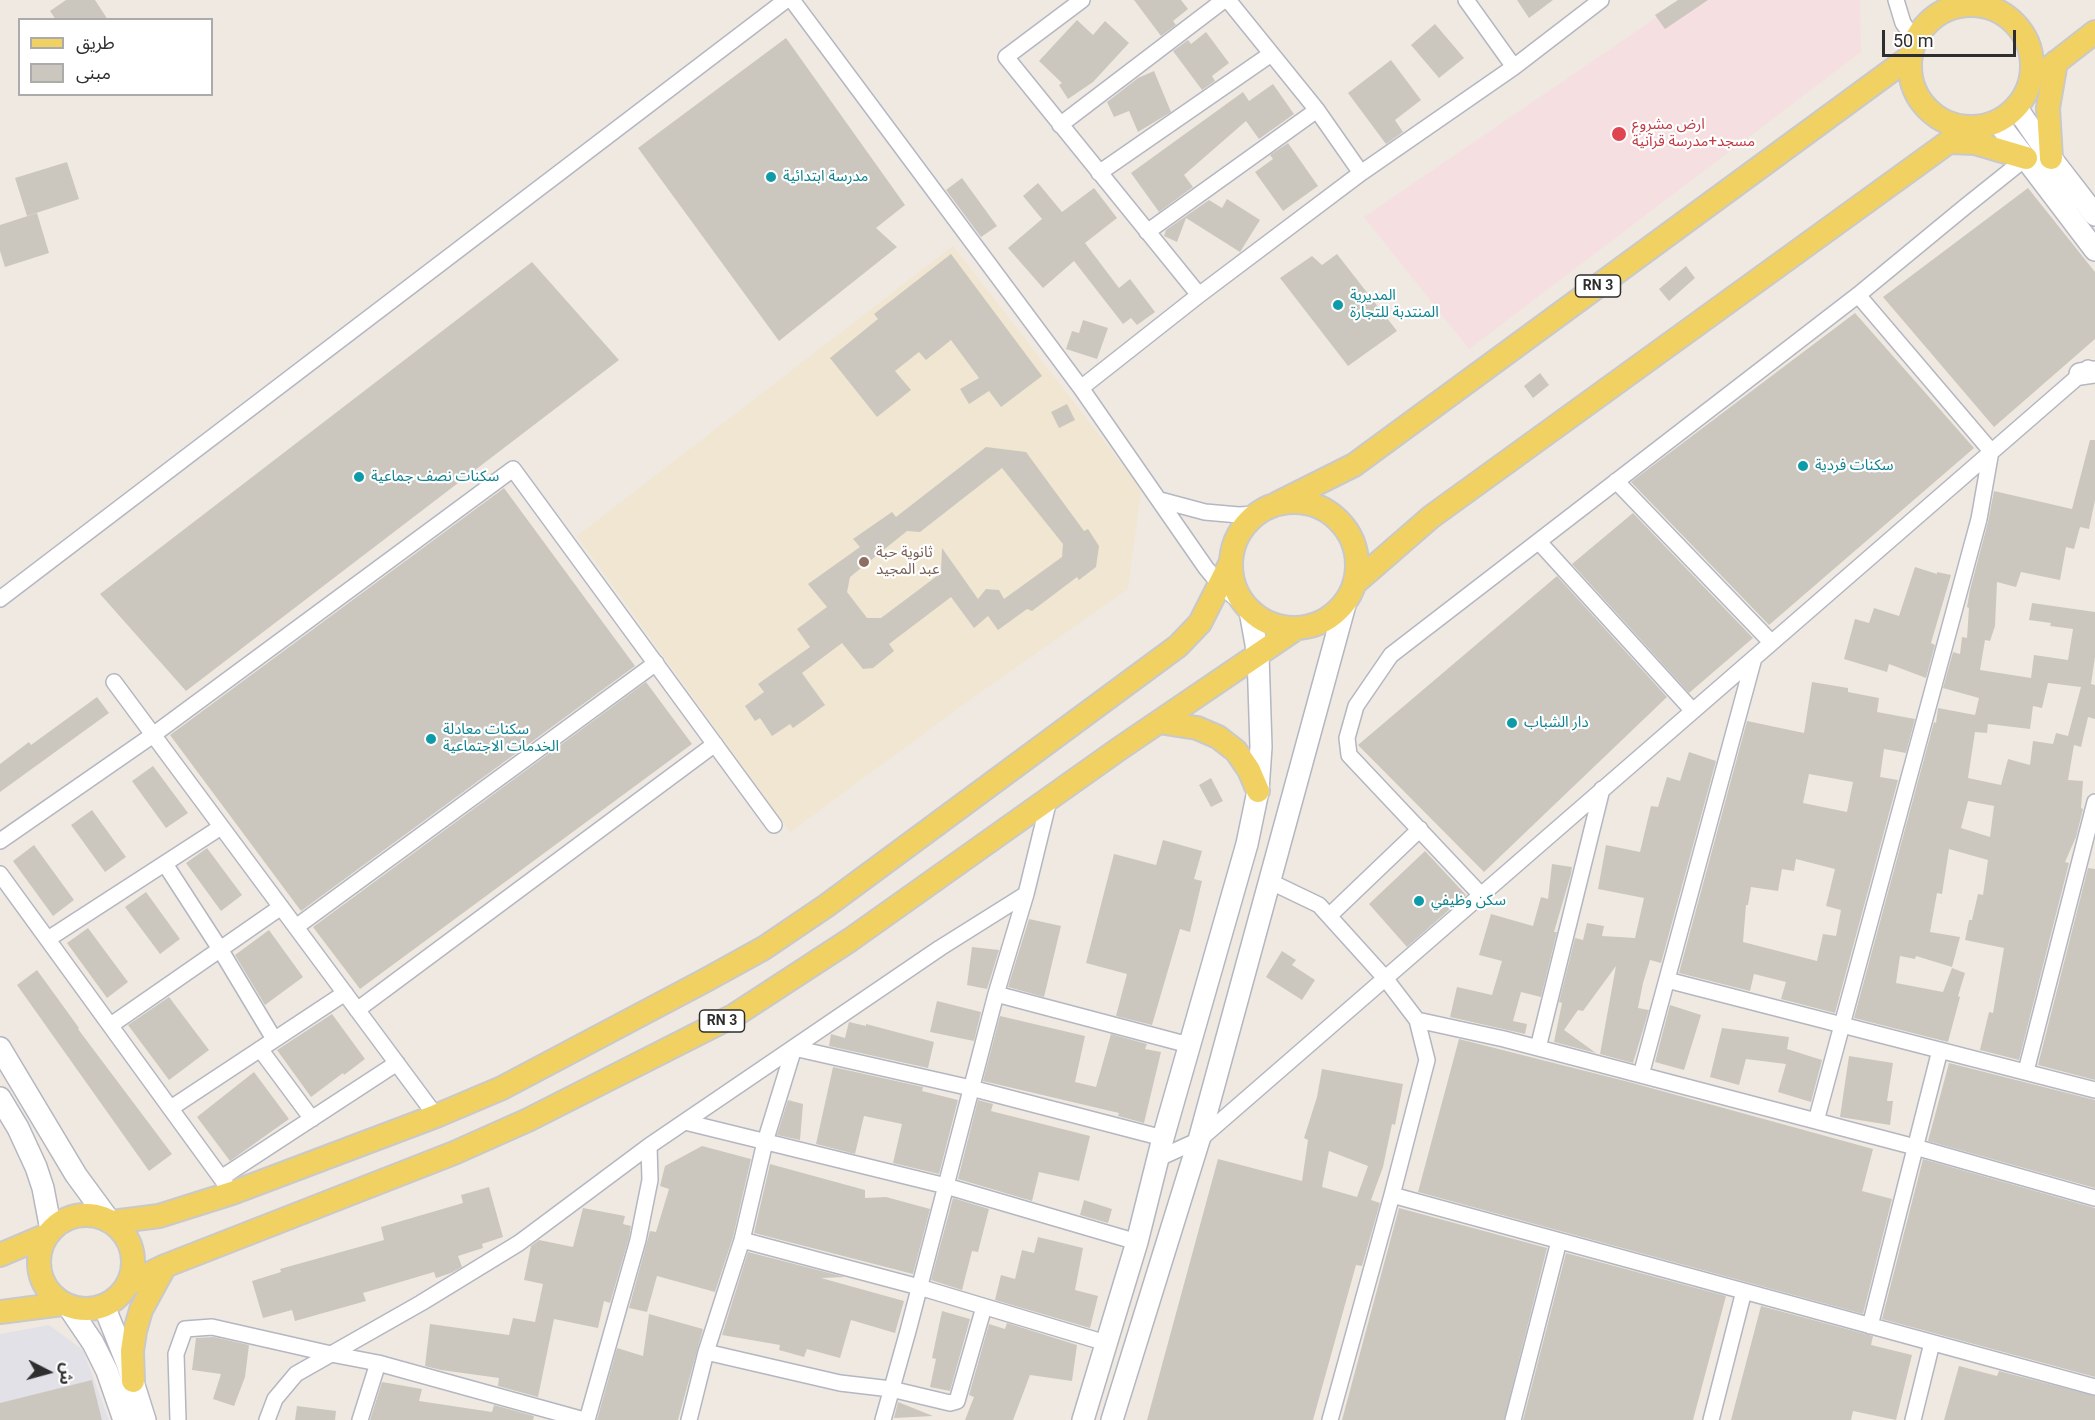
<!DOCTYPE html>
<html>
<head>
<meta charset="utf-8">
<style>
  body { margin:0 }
  #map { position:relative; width:2095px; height:1420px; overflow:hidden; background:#efe9e1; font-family:Roboto,"Noto Sans Arabic",sans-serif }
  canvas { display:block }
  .legend { position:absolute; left:18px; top:18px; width:195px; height:78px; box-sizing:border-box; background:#fff; border:2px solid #ababab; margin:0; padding:8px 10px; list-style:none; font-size:18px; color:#2e2e2e }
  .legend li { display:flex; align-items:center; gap:12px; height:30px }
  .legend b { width:30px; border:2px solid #ababab }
  .north { position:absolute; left:18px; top:1342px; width:60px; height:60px; -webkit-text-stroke:4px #fff; paint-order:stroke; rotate:96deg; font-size:16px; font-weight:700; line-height:24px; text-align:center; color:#2e2e2e }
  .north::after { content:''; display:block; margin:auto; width:21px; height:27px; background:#2e2e2e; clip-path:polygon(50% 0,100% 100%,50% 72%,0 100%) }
  .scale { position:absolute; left:1882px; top:30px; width:134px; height:27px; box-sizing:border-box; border:3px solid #2e2e2e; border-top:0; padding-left:8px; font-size:18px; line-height:21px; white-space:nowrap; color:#2e2e2e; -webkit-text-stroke:4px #fff; paint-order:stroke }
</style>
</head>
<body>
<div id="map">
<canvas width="2095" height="1420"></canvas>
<ul class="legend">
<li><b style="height:8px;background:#f2d163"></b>طريق</li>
<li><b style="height:16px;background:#cbc7bf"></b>مبنى</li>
</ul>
<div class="north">ش</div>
<div class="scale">50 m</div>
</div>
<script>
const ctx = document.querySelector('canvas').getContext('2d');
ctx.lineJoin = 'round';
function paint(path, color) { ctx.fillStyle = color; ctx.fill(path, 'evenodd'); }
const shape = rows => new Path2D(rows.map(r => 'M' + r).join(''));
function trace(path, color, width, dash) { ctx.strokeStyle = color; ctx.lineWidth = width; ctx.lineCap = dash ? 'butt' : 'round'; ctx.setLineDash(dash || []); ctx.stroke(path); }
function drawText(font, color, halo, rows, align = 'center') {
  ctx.font = font + ' Roboto,"Noto Sans Arabic",sans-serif'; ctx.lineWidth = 4.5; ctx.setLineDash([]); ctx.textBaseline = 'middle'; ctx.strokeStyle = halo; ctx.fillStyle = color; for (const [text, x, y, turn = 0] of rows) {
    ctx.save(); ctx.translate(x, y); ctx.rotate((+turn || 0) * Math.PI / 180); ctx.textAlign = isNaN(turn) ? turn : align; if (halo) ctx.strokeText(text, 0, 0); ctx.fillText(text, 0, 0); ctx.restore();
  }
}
paint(shape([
  [49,1325,83,1350,109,1420,0,1420,0,1334]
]), '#e3e1e8');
paint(shape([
  [953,246,1141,489,1128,589,975,696,790,832,577,536]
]), '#f0e6d1');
paint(shape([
  [1682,0,1860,0,1861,52,1469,349,1364,217]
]), '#f5dfe0');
paint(shape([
  [66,0,95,0,108,20,56,20,50,11],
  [1134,0,1181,0,1188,9,1173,21,1176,25,1161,36],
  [1517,0,1553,0,1529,18],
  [1678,0,1708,0,1665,29,1655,15],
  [1077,20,1093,35,1105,21,1129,43,1093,82,1068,99,1059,85,1062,83,1039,61],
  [1435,24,1464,58,1439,78,1411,45],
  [1206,32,1229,63,1212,76,1215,81,1202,90,1173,51,1188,40,1191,44],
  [786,38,905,205,876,228,897,247,779,341,638,148],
  [1391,60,1421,100,1395,120,1403,132,1386,144,1348,93],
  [1154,71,1171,112,1138,132,1129,111,1114,117,1107,102,1138,78],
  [1273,84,1294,114,1259,139,1246,121,1184,175,1193,187,1159,212,1131,173,1243,92,1249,101],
  [1288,143,1318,186,1283,211,1255,172,1273,159,1270,155],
  [67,162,79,199,27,216,15,178],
  [962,178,997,226,981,237,946,190],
  [1038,183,1062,212,1094,188,1117,218,1085,243,1119,288,1130,279,1155,312,1137,325,1131,318,1123,324,1074,261,1043,288,1008,248,1042,219,1023,196],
  [2028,188,2095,272,2095,339,1994,427,1883,297],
  [1227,199,1260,220,1240,252,1186,218,1177,242,1164,236,1166,230,1209,200,1222,208],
  [37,213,49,253,5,267,0,251,0,225],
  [951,254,1042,376,1001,407,989,391,969,404,960,389,979,378,951,340,926,360,919,352,895,371,911,390,877,417,830,358,878,319,874,314],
  [1337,254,1397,331,1348,366,1280,278,1312,256,1322,265],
  [532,262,619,360,186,691,100,594],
  [1686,266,1695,278,1669,301,1659,289],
  [1855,313,1974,448,1769,625,1631,482],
  [1083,320,1108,328,1097,359,1066,349,1072,331,1079,333],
  [1540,373,1549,385,1533,398,1524,386],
  [1067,404,1075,420,1059,428,1051,412],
  [2090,440,2095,440,2095,500,2089,529,2080,527,2074,549,2066,547,2060,580,2021,572,2016,587,1997,582,1995,626,1990,641,1985,640,1980,670,2031,678,2034,655,2068,660,2073,629,2050,626,2051,623,2029,620,2032,603,2095,612,2095,657,2091,684,2095,685,2095,719,2088,717,2081,747,2074,745,2068,780,2083,781,2081,808,2083,809,2076,837,2065,862,2069,863,2019,1060,1980,1050,1989,1012,1993,1013,2004,948,1965,940,1969,920,1972,920,1978,894,1983,895,1988,860,1949,849,1942,894,1937,893,1930,932,1960,937,1952,967,1916,956,1915,959,1900,956,1896,983,1943,992,1952,968,1965,973,1958,996,1960,997,1948,1042,1854,1018,1934,722,1936,723,1938,708,1975,715,1979,698,1943,688,1953,652,1960,654,1962,637,1967,638,1969,608,1967,607,1970,590,1988,522,1994,491,2072,509],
  [2048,683,2081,687,2068,736,2056,733,2053,744,2033,741,2030,765,2008,759,2001,785,1968,778,1975,732,1987,733,1988,724,2030,729,2033,706,2042,708],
  [1968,801,1994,806,1990,837,1961,828],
  [986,447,1026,452,1084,531,1088,529,1099,546,1096,567,1079,580,1077,577,1032,611,1027,609,998,630,988,616,974,628,951,597,889,644,894,651,873,668,863,669,842,643,802,673,825,705,793,728,790,724,772,736,760,718,755,721,745,706,764,692,758,684,810,647,797,629,827,607,808,584,860,547,853,539,892,512,896,517],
  [1002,468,1063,544,1062,557,1004,599,999,590,986,589,978,599,942,548,941,573,881,618,867,618,847,592,850,577,907,531,920,532],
  [504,488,635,666,301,911,170,735],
  [1633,513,1753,638,1689,693,1572,564],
  [1915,567,1937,574,1937,572,1951,575,1931,643,1935,645,1926,678,1889,664,1887,672,1844,659,1855,619,1869,623,1874,608,1899,616],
  [1557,576,1667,697,1484,872,1358,745],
  [646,682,692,744,360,989,313,927],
  [1812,682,1848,688,1848,692,1879,698,1877,712,1915,719,1906,753,1884,749,1880,777,1898,780,1835,1013,1781,999,1786,982,1754,974,1750,991,1679,973,1747,721,1804,733],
  [1809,774,1853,782,1847,812,1803,803],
  [1796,859,1835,869,1826,906,1841,910,1836,936,1823,934,1817,961,1743,942,1746,905,1748,905,1751,887,1778,891,1782,869,1794,871],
  [97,697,109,713,0,792,0,764,29,742,31,745],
  [1689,752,1716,761,1661,963,1650,960,1643,983,1638,1008,1649,1010,1633,1063,1600,1054,1616,966,1583,1011,1578,1010,1564,1030,1596,1053,1554,1042,1562,1003,1559,1002,1575,938,1583,940,1587,923,1604,926,1602,936,1635,938,1644,898,1598,889,1606,845,1640,852,1651,806,1658,807,1667,777,1680,781],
  [153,766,188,813,166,828,132,781],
  [1211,778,1223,801,1211,807,1199,785],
  [92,810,126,857,105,872,71,825],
  [1163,840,1202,851,1194,879,1202,881,1190,932,1180,929,1152,1025,1116,1016,1127,974,1086,963,1114,854,1156,865],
  [34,845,74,900,53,916,13,861],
  [207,848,242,895,221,911,186,863],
  [1425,851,1466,895,1407,947,1369,904],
  [1552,864,1572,867,1571,874,1554,932,1557,932,1541,997,1521,992,1513,1021,1527,1024,1525,1034,1450,1017,1457,987,1492,995,1502,961,1479,955,1491,914,1533,926,1541,897,1548,899],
  [2088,868,2095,869,2095,1080,2038,1065],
  [146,892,180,939,160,954,125,907],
  [1029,919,1061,926,1044,997,1008,987],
  [88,928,128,982,107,998,67,943],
  [269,930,303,977,265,1005,235,955],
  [972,947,999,950,987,989,967,985],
  [1282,951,1296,960,1292,965,1315,980,1302,1000,1266,977],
  [37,970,79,1028,78,1029,172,1154,149,1171,17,985],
  [169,997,209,1050,169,1080,128,1025],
  [937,1001,981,1012,974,1041,930,1032],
  [1670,1005,1701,1015,1684,1070,1655,1062],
  [332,1014,365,1059,344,1075,343,1073,311,1097,277,1050],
  [1000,1016,1085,1036,1075,1082,1096,1087,1111,1034,1147,1044,1145,1049,1161,1052,1144,1123,1118,1116,1119,1113,983,1081],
  [849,1022,866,1026,866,1024,934,1042,928,1068,829,1046,831,1034,845,1038],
  [1722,1028,1789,1037,1787,1049,1822,1060,1811,1102,1778,1092,1786,1064,1746,1059,1739,1085,1710,1077],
  [1459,1039,1629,1082,1873,1149,1862,1191,1892,1199,1863,1314,1418,1192],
  [1849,1056,1893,1063,1887,1101,1893,1101,1890,1125,1840,1117],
  [1949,1063,2095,1100,2095,1188,1928,1141],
  [833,1067,923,1087,922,1091,958,1100,939,1174,893,1163,902,1124,864,1116,855,1154,816,1144],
  [1322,1069,1403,1084,1395,1125,1392,1124,1383,1167,1371,1200,1380,1203,1362,1266,1356,1265,1313,1420,1147,1420,1218,1159,1302,1181,1308,1140,1304,1138,1317,1097],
  [1329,1151,1368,1166,1357,1197,1322,1187],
  [254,1072,289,1119,230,1161,197,1117],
  [788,1100,803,1104,800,1140,777,1135],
  [978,1100,993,1104,991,1111,1090,1136,1079,1181,1039,1172,1032,1201,958,1179],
  [702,1146,751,1159,733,1237,715,1292,657,1276,647,1312,629,1308,650,1231,656,1232,669,1189,660,1186,665,1166],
  [1923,1159,2095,1208,2095,1377,1882,1319],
  [770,1164,865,1190,865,1198,886,1197,930,1209,913,1274,754,1233],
  [489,1187,503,1237,482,1244,483,1248,458,1256,462,1267,451,1273,436,1278,434,1272,363,1293,366,1301,295,1321,292,1310,263,1318,252,1281,281,1272,280,1269,384,1240,381,1227,463,1203,461,1195],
  [953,1198,989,1209,978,1252,972,1251,962,1290,931,1280],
  [1084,1200,1112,1209,1108,1223,1080,1215],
  [583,1208,625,1216,623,1224,631,1226,629,1238,610,1303,604,1301,598,1328,554,1319,538,1397,498,1386,499,1378,441,1370,425,1366,430,1324,509,1335,513,1318,535,1322,543,1284,524,1280,531,1246,539,1240,573,1247],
  [1399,1208,1547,1248,1504,1420,1342,1420],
  [1038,1237,1083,1248,1075,1290,1098,1296,1090,1328,995,1300,1001,1275,1015,1279,1022,1250,1034,1253],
  [748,1252,845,1277,821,1278,904,1301,895,1333,851,1320,840,1358,807,1349,804,1357,779,1350,780,1345,722,1335],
  [1566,1253,1726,1296,1693,1420,1523,1420],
  [1761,1306,1873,1336,1871,1345,1912,1355,1896,1420,1853,1411,1851,1420,1731,1420],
  [942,1311,970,1319,950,1391,930,1387,936,1359,932,1358],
  [649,1314,703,1329,678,1420,597,1420,617,1348,643,1356],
  [1007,1323,1077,1345,1072,1381,1030,1375,1013,1420,965,1420,974,1397,969,1395,989,1324,1005,1329],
  [214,1337,249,1345,245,1377,234,1406,213,1399,221,1374,192,1370,196,1338],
  [1959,1366,1997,1376,1999,1371,2095,1396,2095,1420,1944,1420],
  [92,1380,102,1420,0,1420,0,1403],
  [382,1382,422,1389,419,1401,492,1412,494,1405,534,1416,533,1420,370,1420],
  [898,1402,933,1416,894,1418],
  [297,1406,336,1411,335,1420,295,1420]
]), '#cbc7bf');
const street = shape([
  [792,0,1081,388,1206,568,1220,585,1246,607],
  [1082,0,1006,57,1199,295],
  [1228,0,1317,110,1361,173],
  [1466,0,1514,67],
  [1896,0,1903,23,1915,40],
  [1955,0,1956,6],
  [1060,125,1224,0],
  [1099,173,1271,54],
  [1147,232,1317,110],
  [1081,388,1199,295,1361,173,1514,67,1601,0],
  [1616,481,1771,642],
  [1160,500,1205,512,1239,515,1256,514],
  [1539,542,1693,711],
  [0,599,786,0],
  [114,682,436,1116],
  [0,841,153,735,513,469,774,825],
  [165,864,220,949,274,1039],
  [0,874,232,1193],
  [1269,881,1319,905,1385,978,1417,1020,1427,1060,1392,1195,1330,1420],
  [1481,895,1349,755,1347,738,1356,706,1391,655,1858,295,1966,206,2026,158],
  [1329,916,1420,829],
  [296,927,656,663],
  [48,939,221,827],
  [1667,980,2095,1090],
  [996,994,1189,1045],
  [357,1010,715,744],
  [1417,1020,1504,1039,1915,1147,2095,1198],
  [111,1025,281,907],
  [1538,1048,1602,789],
  [260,1049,312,1119],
  [2026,1071,2095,802],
  [1641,1075,1754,658],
  [171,1108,345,993],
  [1816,1121,1979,519,1991,451,1858,295],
  [685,1122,946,1186,1137,1242],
  [1157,1159,1199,1140,2088,368],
  [221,1178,397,1063],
  [1392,1195,2095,1387],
  [742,1240,919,1287,1106,1343],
  [1870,1326,1940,1050],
  [706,1352,840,1383,891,1389,950,1403,957,1401,984,1307],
  [178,1420,176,1354,185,1329,212,1327,331,1354,378,1363,584,1420],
  [267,1420,275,1399,296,1374,421,1303,519,1243,649,1146,940,948,1026,894,1049,800],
  [360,1420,378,1363],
  [587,1420,638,1240,650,1180,649,1146],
  [689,1420,706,1352,742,1240,765,1142,794,1048,971,1088,1163,1138],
  [883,1420,908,1331,996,994,1026,894],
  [1513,1420,1559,1241],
  [1711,1420,1744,1291],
  [1913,1420,1932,1343]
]);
const secondary = shape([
  [2016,107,2051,158,2095,215],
  [1997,121,2095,250],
  [2080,374,2095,372],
  [0,1048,76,1175,109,1220],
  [0,1098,18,1128,36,1167,43,1188,51,1230],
  [68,1306,93,1343,107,1371,124,1420],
  [104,1306,127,1363,145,1420],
  [1083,1420,1137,1242,1163,1138,1247,844,1258,791,1261,747,1258,655,1250,611],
  [1112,1420,1199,1140,1346,601]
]);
const primary = shape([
  '1910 66a61 61 0 1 1 122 0a61 61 0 1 1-122 0Z',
  [2045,71,2095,32],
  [1949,142,1975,143,2026,158],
  [2051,158,2048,108,2056,62],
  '1231 565a63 63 0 1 1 126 0a63 63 0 1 1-126 0Z',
  [1278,503,1354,465,1910,57],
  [1354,584,1431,517,1968,128],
  [1159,722,1197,728,1218,737,1236,751,1249,770,1258,791],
  '39 1262a47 47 0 1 1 94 0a47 47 0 1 1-94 0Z',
  [112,1222,159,1216,232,1193,436,1116,502,1088,706,980,764,948,826,906,1178,646,1200,623,1230,564],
  [0,1255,47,1235],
  [128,1284,165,1266,454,1153,528,1120,735,1015,850,940,1119,749,1297,628],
  [0,1312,62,1304],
  [133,1381,132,1351,135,1331,141,1310,165,1266]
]);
trace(street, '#b4b7c1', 18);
trace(secondary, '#b4b7c1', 24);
trace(primary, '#c9c9c9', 26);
trace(street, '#fff', 15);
trace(secondary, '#fff', 21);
trace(primary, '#f2d163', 22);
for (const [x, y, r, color] of [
  [1619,134,8,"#e0444e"],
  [771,177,6,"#0f9aa8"],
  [1338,305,6,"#0f9aa8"],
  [1803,466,6,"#0f9aa8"],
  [359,477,6,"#0f9aa8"],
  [864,562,6,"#8d6e63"],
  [1512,723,6,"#0f9aa8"],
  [431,739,6,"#0f9aa8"],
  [1419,901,6,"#0f9aa8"]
]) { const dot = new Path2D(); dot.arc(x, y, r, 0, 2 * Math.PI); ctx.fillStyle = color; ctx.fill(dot); trace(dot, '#fff', 2); }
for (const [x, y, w] of [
  [1598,286,45],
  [722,1021,45]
]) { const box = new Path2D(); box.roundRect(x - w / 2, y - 11, w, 22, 4.5); ctx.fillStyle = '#fff'; ctx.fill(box); trace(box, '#2e2e2e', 1.5); }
drawText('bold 14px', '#2e2e2e', null, [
  ["RN 3",1598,286],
  ["RN 3",722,1021]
]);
drawText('15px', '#be3a42', '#fff', [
  ["ارض مشروع",1632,125],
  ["مسجد+مدرسة قرآنية",1632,142]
], 'left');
drawText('15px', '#0d838f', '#fff', [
  ["مدرسة ابتدائية",783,177],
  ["المديرية",1350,296],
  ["المنتدبة للتجارة",1350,313],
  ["سكنات فردية",1815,466],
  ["سكنات نصف جماعية",371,477],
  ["دار الشباب",1524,723],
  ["سكنات معادلة",443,730],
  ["الخدمات الاجتماعية",443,747],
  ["سكن وظيفي",1431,901]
], 'left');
drawText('15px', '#785e54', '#fff', [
  ["ثانوية حبة",876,553],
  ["عبد المجيد",876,570]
], 'left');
</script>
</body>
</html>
